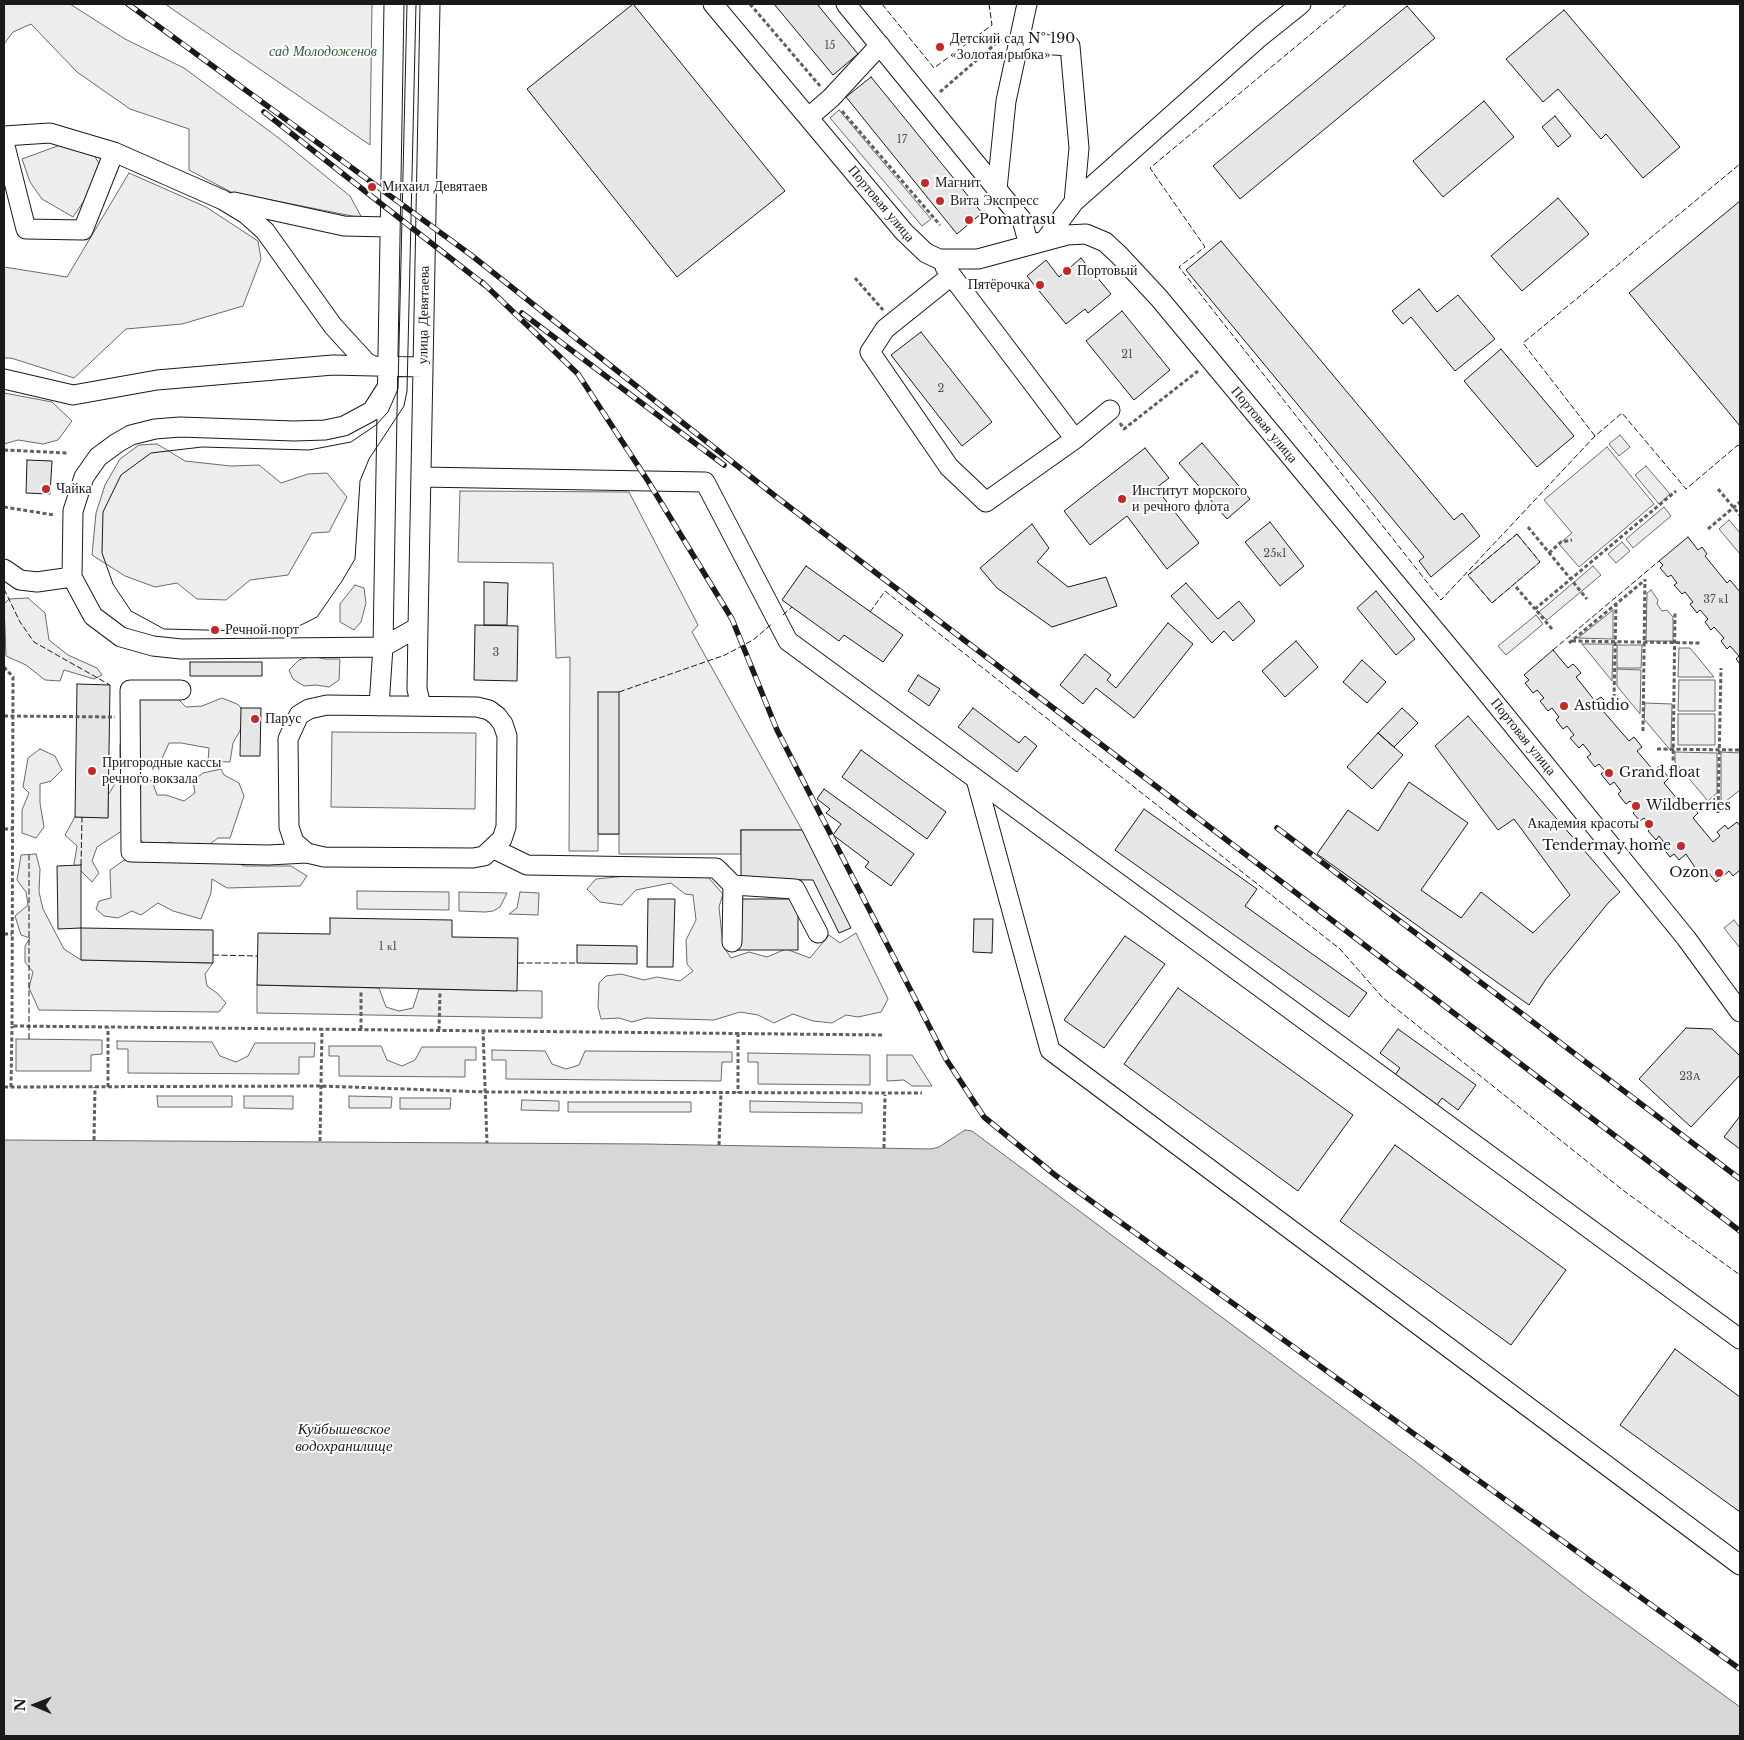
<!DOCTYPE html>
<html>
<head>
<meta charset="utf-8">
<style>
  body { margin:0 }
  #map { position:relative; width:1744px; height:1740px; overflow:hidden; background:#fff; font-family:"Libre Baskerville",serif }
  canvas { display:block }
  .frame { position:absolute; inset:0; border:5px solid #1a1a1a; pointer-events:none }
  .north { position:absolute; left:10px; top:1680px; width:50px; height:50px; -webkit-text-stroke:4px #fff; paint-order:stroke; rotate:271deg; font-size:14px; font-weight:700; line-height:20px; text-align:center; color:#1a1a1a }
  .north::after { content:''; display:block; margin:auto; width:18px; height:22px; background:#1a1a1a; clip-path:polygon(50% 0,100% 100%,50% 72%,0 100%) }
</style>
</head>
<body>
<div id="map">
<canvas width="1744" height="1740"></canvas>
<div class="frame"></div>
<div class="north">N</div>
</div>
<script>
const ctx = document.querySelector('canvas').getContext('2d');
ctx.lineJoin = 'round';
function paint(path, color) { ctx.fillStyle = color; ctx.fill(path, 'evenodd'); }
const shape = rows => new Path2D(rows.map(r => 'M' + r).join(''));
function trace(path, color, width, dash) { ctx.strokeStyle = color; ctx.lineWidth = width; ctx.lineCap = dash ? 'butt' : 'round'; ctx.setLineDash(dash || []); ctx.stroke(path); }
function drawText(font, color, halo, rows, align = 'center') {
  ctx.font = font + ' "Libre Baskerville",serif'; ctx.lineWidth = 4; ctx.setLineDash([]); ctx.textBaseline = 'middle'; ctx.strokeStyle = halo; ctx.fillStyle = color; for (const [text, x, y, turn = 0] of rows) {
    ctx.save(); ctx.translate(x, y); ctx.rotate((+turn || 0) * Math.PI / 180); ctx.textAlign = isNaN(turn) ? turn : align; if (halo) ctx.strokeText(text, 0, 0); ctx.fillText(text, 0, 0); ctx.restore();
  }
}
const built = shape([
  [4,4,70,4,125,39,184,68,280,139,350,196,362,218,231,192,189,170,189,129,130,109,77,72,31,24,13,32,4,44,4,4],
  [165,4,372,4,370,145,165,4],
  [839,110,931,219,922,226,830,118,839,110],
  [63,144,91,150,101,167,90,192,73,217,42,199,30,182,22,159,63,144],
  [129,173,206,207,258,241,261,259,243,306,182,324,126,329,74,378,11,358,4,358,4,267,67,277,129,173],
  [4,393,52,402,72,421,58,440,43,444,18,440,4,444,4,393],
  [1620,435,1630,447,1619,456,1609,444,1620,435],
  [157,444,185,461,231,466,259,465,281,483,308,474,327,473,347,497,329,532,312,533,288,575,250,580,226,600,197,599,177,583,155,587,125,576,92,555,96,513,105,485,120,459,139,445,157,444],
  [1607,447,1654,504,1579,567,1559,544,1572,533,1544,500,1607,447],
  [1646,466,1670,494,1659,504,1635,475,1646,466],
  [460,491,629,492,698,625,692,632,802,830,741,830,741,854,619,854,619,834,598,834,598,851,569,851,570,657,556,658,553,563,458,562,460,491],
  [1664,507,1671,516,1633,548,1626,539,1664,507],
  [1729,520,1740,533,1740,554,1719,529,1729,520],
  [1517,534,1540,562,1492,603,1468,575,1517,534],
  [1622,542,1630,551,1616,563,1608,554,1622,542],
  [1593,566,1601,575,1547,620,1539,612,1593,566],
  [355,585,364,588,366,603,361,622,354,630,340,622,340,604,355,585],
  [1651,590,1658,600,1657,604,1662,611,1667,610,1673,617,1673,641,1646,641,1647,593,1651,590],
  [28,598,45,613,49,640,68,655,97,668,102,675,94,679,64,670,60,681,45,680,26,665,6,656,4,604,9,599,28,598],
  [1613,610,1613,639,1578,638,1613,610],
  [1536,615,1543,624,1506,655,1498,646,1536,615],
  [1582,644,1613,644,1612,681,1582,644],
  [1617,645,1642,645,1641,668,1617,668,1617,645],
  [1679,648,1690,648,1714,677,1678,677,1679,648],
  [311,656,325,659,340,659,339,680,329,687,316,685,304,686,293,679,289,670,299,660,311,656],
  [1617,669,1641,670,1640,714,1617,686,1617,669],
  [1679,680,1715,680,1715,711,1678,711,1679,680],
  [142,697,176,697,186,707,202,706,222,698,237,704,249,715,233,743,230,762,208,761,209,748,181,743,169,743,160,763,151,762,137,765,120,759,120,744,128,729,130,711,142,697],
  [1645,703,1672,704,1671,751,1644,719,1645,703],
  [1678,714,1715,714,1715,745,1678,745,1678,714],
  [332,732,476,733,475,809,331,807,332,732],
  [40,749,55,756,62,770,51,781,40,784,40,803,44,827,36,838,22,833,22,810,29,793,23,787,28,758,40,749],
  [1675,752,1717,753,1717,793,1708,801,1675,762,1675,752],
  [1721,752,1740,753,1740,790,1721,805,1721,752],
  [124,769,152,781,157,795,166,795,184,801,195,793,193,781,203,773,221,769,224,775,239,783,244,796,230,838,218,838,207,846,197,843,190,849,170,842,154,847,145,844,128,827,97,847,92,861,99,873,92,882,74,864,77,846,65,835,75,817,108,817,108,795,124,769],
  [36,854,40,869,39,892,43,909,64,949,81,960,213,963,205,974,207,986,217,993,226,1003,219,1012,39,1010,29,988,33,972,25,962,25,946,30,938,21,935,15,916,28,905,26,892,17,880,21,855,36,854],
  [220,854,244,866,291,866,307,876,300,886,227,888,212,879,211,893,201,919,173,911,158,903,141,915,132,911,118,918,104,916,96,909,99,901,111,898,110,870,123,861,144,855,181,863,193,856,207,864,220,854],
  [626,876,707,876,723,894,719,907,723,946,731,958,749,952,767,957,786,949,810,958,829,935,840,943,856,933,888,999,881,1012,858,1017,846,1015,832,1023,813,1021,793,1014,774,1023,758,1015,740,1012,714,1020,646,1018,632,1022,619,1018,601,1019,598,1007,599,983,606,976,621,974,644,980,657,977,680,981,693,971,687,964,686,940,696,920,693,895,685,894,671,883,636,890,622,905,600,902,587,889,596,879,626,876],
  [357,891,449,892,449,910,357,909,357,891],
  [459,892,507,893,500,907,493,911,485,912,459,911,459,892],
  [520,892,539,893,538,915,509,914,517,908,520,892],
  [1734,920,1740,928,1740,948,1724,928,1734,920],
  [257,985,379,988,386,1007,399,1011,413,1008,419,989,542,991,542,1018,257,1013,257,985],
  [16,1039,102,1040,102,1054,91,1055,91,1071,16,1071,16,1039],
  [117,1041,212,1042,220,1056,236,1062,248,1056,255,1043,315,1043,314,1057,299,1057,299,1074,128,1073,128,1049,117,1049,117,1041],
  [329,1046,381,1046,387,1060,402,1066,415,1060,422,1047,476,1047,476,1060,465,1060,465,1077,339,1076,339,1056,329,1056,329,1046],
  [492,1050,545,1051,552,1064,566,1069,579,1065,585,1051,732,1052,732,1062,722,1062,721,1081,506,1079,506,1060,492,1060,492,1050],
  [748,1053,870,1055,870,1085,758,1084,758,1062,748,1062,748,1053],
  [887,1055,912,1055,932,1086,912,1086,904,1080,887,1081,887,1055],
  [157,1096,232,1096,232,1107,158,1107,157,1096],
  [244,1096,293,1096,293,1109,244,1108,244,1096],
  [349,1096,392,1097,391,1108,349,1108,349,1096],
  [400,1098,451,1098,450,1109,400,1109,400,1098],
  [522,1100,559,1101,559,1111,521,1110,522,1100],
  [750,1101,862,1103,862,1113,750,1112,750,1101],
  [568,1102,691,1102,691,1112,568,1112,568,1102]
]);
paint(built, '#ededed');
trace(built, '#6a6a6a', 1);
const water = shape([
  [965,1130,972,1131,1416,1462,1592,1599,1740,1707,1740,1736,4,1736,4,1140,645,1144,931,1149,939,1147,965,1130]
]);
paint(water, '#d7d7d7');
trace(water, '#6a6a6a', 1);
const building = shape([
  [633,4,785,191,677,277,527,89,633,4],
  [774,4,817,4,858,54,833,75,774,4],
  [1407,6,1435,38,1240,199,1213,166,1407,6],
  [1564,10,1680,147,1643,178,1606,134,1601,139,1558,89,1543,102,1506,59,1564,10],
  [871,77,982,213,957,234,846,97,871,77],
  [1484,101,1514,137,1443,197,1413,161,1484,101],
  [1555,116,1571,136,1558,147,1542,127,1555,116],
  [1558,198,1589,234,1522,291,1491,256,1558,198],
  [1740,201,1740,426,1629,293,1740,201],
  [1221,241,1454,520,1462,513,1480,536,1431,577,1419,561,1424,557,1186,270,1221,241],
  [1081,258,1111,294,1088,313,1085,309,1066,324,1027,276,1046,260,1059,277,1081,258],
  [1419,289,1437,312,1458,295,1495,339,1455,371,1411,317,1403,324,1392,311,1419,289],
  [1122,311,1170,370,1134,400,1086,341,1122,311],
  [921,332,992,422,962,446,891,355,921,332],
  [1501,349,1574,436,1537,467,1464,381,1501,349],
  [1202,443,1250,499,1227,519,1179,463,1202,443],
  [1145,448,1169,478,1156,488,1199,543,1167,569,1127,516,1090,545,1064,511,1145,448],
  [27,460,52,461,50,494,26,493,27,460],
  [1270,522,1304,566,1280,586,1245,542,1270,522],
  [1032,524,1049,548,1037,562,1068,587,1106,577,1117,606,1052,627,997,588,980,568,1032,524],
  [1688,537,1698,550,1702,547,1707,554,1705,556,1727,583,1730,580,1740,592,1740,664,1736,659,1739,656,1730,646,1727,649,1721,641,1724,638,1714,627,1711,630,1705,622,1708,619,1700,610,1697,613,1690,604,1693,602,1685,592,1682,594,1674,585,1677,583,1671,575,1668,577,1660,568,1663,565,1659,561,1688,537],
  [806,566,903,635,883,662,844,635,839,641,782,600,806,566],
  [484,582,508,583,507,625,484,625,484,582],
  [1186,583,1218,619,1239,601,1255,621,1233,641,1224,631,1212,643,1171,596,1186,583],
  [1376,591,1415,639,1396,655,1357,608,1376,591],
  [1168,623,1193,644,1134,718,1096,688,1083,704,1060,685,1085,654,1111,675,1107,680,1116,688,1168,623],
  [475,625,518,626,517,681,474,680,475,625],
  [1296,641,1318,667,1285,697,1262,671,1296,641],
  [1553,650,1568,668,1573,664,1577,668,1581,673,1576,677,1595,701,1601,697,1605,701,1609,706,1603,711,1629,741,1634,737,1642,747,1637,751,1654,771,1659,766,1669,778,1664,783,1684,807,1690,803,1698,813,1693,818,1713,842,1720,836,1717,832,1725,825,1728,829,1737,822,1740,826,1740,870,1733,876,1729,871,1716,882,1706,870,1700,875,1686,854,1679,860,1674,854,1670,857,1663,848,1666,845,1659,836,1656,840,1648,831,1652,828,1644,818,1640,821,1633,813,1637,809,1630,801,1626,804,1618,794,1621,791,1614,782,1610,785,1601,774,1605,771,1599,764,1595,767,1587,757,1591,754,1583,744,1579,748,1570,738,1574,735,1567,726,1563,729,1556,720,1559,717,1552,708,1548,711,1540,701,1544,698,1537,690,1533,693,1525,683,1529,680,1524,675,1553,650],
  [1362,660,1386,682,1367,703,1343,682,1362,660],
  [190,662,262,662,262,676,190,676,190,662],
  [918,675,940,689,929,706,908,691,918,675],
  [77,684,110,685,108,818,75,817,77,684],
  [598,692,619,692,619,834,598,834,598,692],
  [241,708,261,708,260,756,240,756,241,708],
  [973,708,1019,743,1025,736,1037,746,1017,772,958,727,973,708],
  [1402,708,1418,723,1394,747,1378,733,1402,708],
  [1468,716,1620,892,1609,902,1546,979,1529,1005,1317,854,1348,810,1378,831,1409,782,1468,823,1421,890,1461,918,1481,892,1533,933,1570,895,1514,819,1498,830,1435,746,1468,716],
  [1378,733,1403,755,1372,789,1347,767,1378,733],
  [861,750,946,812,927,839,842,777,861,750],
  [824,789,914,854,891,886,865,867,869,862,833,835,841,824,826,813,830,809,817,799,824,789],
  [1144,809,1257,889,1245,906,1367,993,1349,1017,1115,850,1144,809],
  [741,830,802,830,851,928,839,933,813,880,741,879,741,830],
  [81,865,81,928,58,929,57,866,81,865],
  [648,899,675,899,673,967,647,967,648,899],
  [734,899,798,899,798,950,734,950,734,899],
  [330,918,452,920,452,937,518,938,517,991,257,985,258,933,330,934,330,918],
  [974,919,993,919,992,953,973,952,974,919],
  [81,928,213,930,213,963,81,960,81,928],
  [1125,936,1165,964,1104,1048,1064,1020,1125,936],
  [577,945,637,946,637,964,577,963,577,945],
  [1178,988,1353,1115,1298,1191,1124,1064,1178,988],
  [1686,1028,1712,1029,1740,1056,1740,1075,1691,1127,1639,1079,1686,1028],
  [1398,1029,1476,1085,1458,1110,1442,1098,1437,1105,1395,1075,1400,1068,1380,1053,1398,1029],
  [1740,1116,1740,1149,1724,1137,1740,1116],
  [1395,1145,1566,1270,1511,1345,1340,1221,1395,1145],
  [1675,1349,1740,1397,1740,1512,1620,1425,1675,1349]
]);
paint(building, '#e6e6e6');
trace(building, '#1a1a1a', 1);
const minor = shape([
  [713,4,904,232,926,253,939,259,978,259,1067,235,1086,234,1105,242,1119,255,1159,298,1482,687,1686,938,1740,1012],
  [846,4,1022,220,1029,245],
  [1020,43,1070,46,1079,148,1074,202],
  [809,117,831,98,880,45],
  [4,136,50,133,114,152,223,200,246,214,265,231,333,326,366,362,373,366,423,367],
  [4,142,26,229,83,230,114,152],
  [997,189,1006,101,1027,4],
  [234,202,344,226,388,227],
  [1046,239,1074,202,1261,36,1301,4],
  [945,267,1075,439],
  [951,276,885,329,870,352,949,467,986,502,1075,439,1110,410],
  [4,379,73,395,157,380,333,365,373,366],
  [386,389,372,411,344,426,325,430,294,431,180,427,155,429,131,435,117,443,98,457,84,477,73,511,72,577,93,616,121,637,153,646,181,649,383,647,418,627],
  [421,477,705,482,788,641,1740,1339],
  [4,569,20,580,37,582,72,577],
  [181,690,130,690,131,852,268,855,307,853],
  [327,705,477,707,489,710,497,716,503,724,507,736,506,827,502,839,484,856,473,858,324,857,307,853,294,842,289,827,288,739,299,715,309,709,327,705],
  [379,706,383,647,394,4],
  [421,706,417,689,418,627,430,4],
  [976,779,1050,1050,1740,1565],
  [494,849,527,865,716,868,733,885,795,889,818,933],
  [732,942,733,885]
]);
trace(minor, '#1a1a1a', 21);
trace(shape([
  [750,4,820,86],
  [940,92,1001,39],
  [842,111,940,225],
  [855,278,883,310],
  [1120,423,1124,429,1198,371],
  [4,450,67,453],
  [1718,489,1740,515],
  [4,507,54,515],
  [1528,527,1587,599],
  [1708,529,1740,502],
  [1549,553,1561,542,1572,540],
  [1516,587,1535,609],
  [1552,629,1535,609,1676,491],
  [1572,641,1700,643],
  [1569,643,1645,580],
  [4,667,13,677,12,1026,884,1035],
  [1614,698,1616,604],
  [4,716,115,717],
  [1643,731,1645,579],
  [1657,749,1740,750],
  [1673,767,1675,613],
  [1718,813,1721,668],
  [4,829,13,829],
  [4,934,12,934],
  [361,1029,361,991],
  [439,1030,440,992],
  [483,1030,487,1143],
  [738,1033,738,1093],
  [4,1087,322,1086,486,1092,922,1093],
  [11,1087,12,1026],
  [108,1087,108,1027],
  [94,1140,95,1087],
  [320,1141,322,1029],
  [719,1145,721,1093],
  [884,1148,885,1095]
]), '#5f5f5f', 3, [4, 2.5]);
trace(minor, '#fff', 19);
trace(shape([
  [407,4,398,389,388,412,376,425,351,442,309,450,202,447,151,453,121,475,103,512,102,553,113,584,131,611,164,629,287,632,317,617,342,581,355,559,360,481,369,459,404,406,407,391,416,4]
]), '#1a1a1a', 1);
const rail = shape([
  [128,4,471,255,779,499,1740,1231],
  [264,112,486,286],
  [482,282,578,374,648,481,732,619,777,730,946,1059,984,1117,1055,1175,1740,1669],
  [522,313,724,465],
  [1277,828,1740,1179]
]);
trace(rail, '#1a1a1a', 5.5);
trace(rail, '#fff', 4, [11]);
trace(shape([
  [882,4,934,68,992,25,989,4],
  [1347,4,1150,168,1205,247,1179,267,1441,600,1595,436,1622,413,1686,489,1738,445,1740,448],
  [1595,436,1523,343,1740,164],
  [1517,534,1540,562,1492,603,1468,575,1517,534],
  [4,589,20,622,34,642,110,685],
  [870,612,885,591,1340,949,1383,998,1624,1191,1740,1275],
  [783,615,792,607],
  [1553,650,1659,561],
  [619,692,725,655,753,640,773,623],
  [81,865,82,817],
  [213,955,258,956],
  [518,963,577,963],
  [29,1039,29,855]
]), '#1a1a1a', 1, [6, 2.5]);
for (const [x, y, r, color] of [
  [940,47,5,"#c62828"],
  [925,183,5,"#c62828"],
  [372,187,5,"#c62828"],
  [940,201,5,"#c62828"],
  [969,220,5,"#c62828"],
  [1067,271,5,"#c62828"],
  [1040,285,5,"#c62828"],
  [46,489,5,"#c62828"],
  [1122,499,5,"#c62828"],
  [215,630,5,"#c62828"],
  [1564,706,5,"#c62828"],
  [255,719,5,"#c62828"],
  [92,771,5,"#c62828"],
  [1609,773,5,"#c62828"],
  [1636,806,5,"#c62828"],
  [1649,824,5,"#c62828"],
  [1681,846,5,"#c62828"],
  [1719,873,5,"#c62828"]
]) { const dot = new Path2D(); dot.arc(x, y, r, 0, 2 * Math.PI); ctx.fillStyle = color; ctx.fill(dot); trace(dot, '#fff', 2); }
drawText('11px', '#4d4d4d', null, [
  ["15",830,46],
  ["17",902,140],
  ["21",1127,355],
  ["2",941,389],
  ["25к1",1275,554],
  ["37 к1",1716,600],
  ["3",496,653],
  ["1 к1",388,947],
  ["23А",1690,1077]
]);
drawText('14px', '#1a1a1a', '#fff', [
  ["Детский сад № 190",950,39],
  ["«Золотая рыбка»",950,55],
  ["Магнит",935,183],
  ["Михаил Девятаев",382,187],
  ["Вита Экспресс",950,201],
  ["Pomatrasu",979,220],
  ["Портовый",1077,271],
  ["Пятёрочка",1030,285,"right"],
  ["Чайка",56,489],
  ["Институт морского",1132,491],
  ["и речного флота",1132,507],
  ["Речной порт",225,630],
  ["Astudio",1574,706],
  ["Парус",265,719],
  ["Пригородные кассы",102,763],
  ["речного вокзала",102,779],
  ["Grand float",1619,773],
  ["Wildberries",1646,806],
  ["Академия красоты",1639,824,"right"],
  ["Tendermay home",1671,846,"right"],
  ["Ozon",1709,873,"right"]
], 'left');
drawText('italic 14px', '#2b5a34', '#fff', [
  ["сад Молодоженов",323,52]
]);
drawText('14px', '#1a1a1a', '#fff', [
  ["Портовая улица",881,204,50],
  ["улица Девятаева",424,315,-89],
  ["Портовая улица",1264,425,50],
  ["Портовая улица",1523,737,51]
]);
drawText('italic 15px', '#1a1a1a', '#fff', [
  ["Куйбышевское",344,1430],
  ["водохранилище",344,1447]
]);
</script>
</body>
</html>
